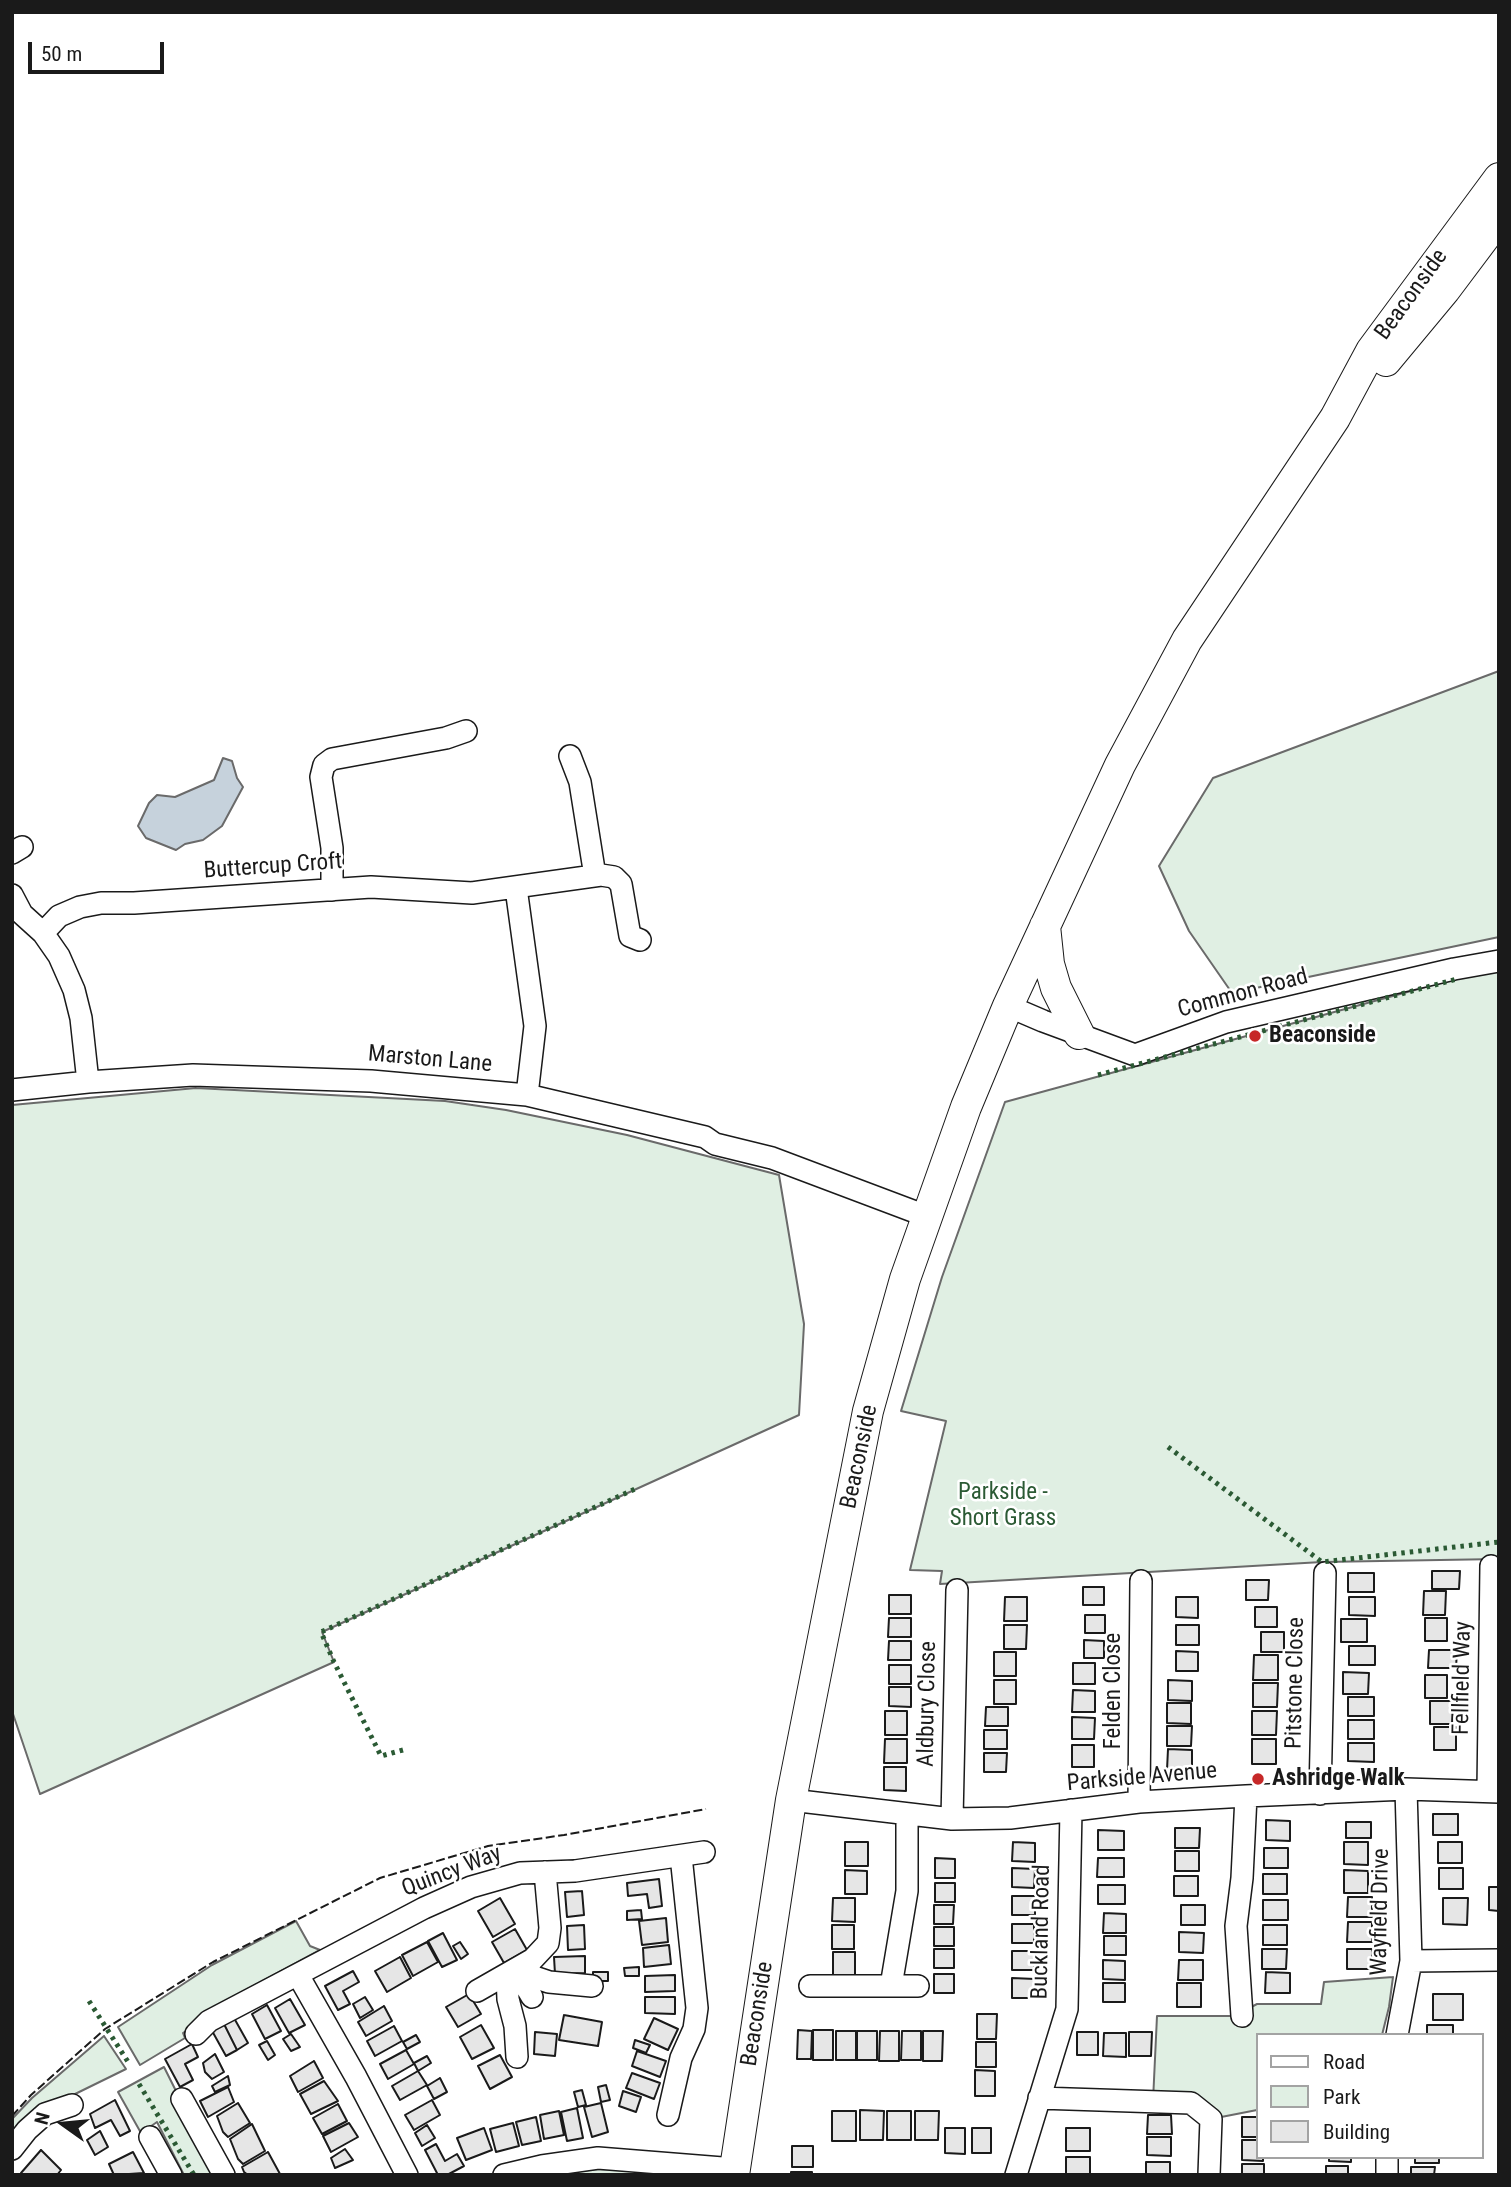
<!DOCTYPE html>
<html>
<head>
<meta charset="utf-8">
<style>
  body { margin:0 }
  #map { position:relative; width:1511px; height:2187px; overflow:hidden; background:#fff; font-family:"Roboto Condensed",sans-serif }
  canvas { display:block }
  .frame { position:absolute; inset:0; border:14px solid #1a1a1a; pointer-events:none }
  .legend { position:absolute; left:1256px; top:2033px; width:228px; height:126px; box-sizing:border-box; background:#fff; border:2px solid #a3a3a3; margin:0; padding:9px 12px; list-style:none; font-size:21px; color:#1a1a1a }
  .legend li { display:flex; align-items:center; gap:14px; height:35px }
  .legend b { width:35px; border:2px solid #a3a3a3 }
  .north { position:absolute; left:28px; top:2089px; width:70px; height:70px; -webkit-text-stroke:5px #fff; paint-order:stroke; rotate:285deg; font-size:19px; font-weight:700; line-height:28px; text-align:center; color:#1a1a1a }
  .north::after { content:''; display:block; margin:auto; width:24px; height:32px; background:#1a1a1a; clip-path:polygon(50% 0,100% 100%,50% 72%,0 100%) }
  .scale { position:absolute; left:28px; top:42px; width:136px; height:32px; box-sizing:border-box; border:4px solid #1a1a1a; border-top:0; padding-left:9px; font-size:21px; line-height:24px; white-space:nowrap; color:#1a1a1a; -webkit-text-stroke:5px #fff; paint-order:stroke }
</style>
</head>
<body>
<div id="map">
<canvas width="1511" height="2187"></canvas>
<div class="frame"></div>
<ul class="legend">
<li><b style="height:9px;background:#fff"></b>Road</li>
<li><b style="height:19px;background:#e0efe3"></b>Park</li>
<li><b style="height:19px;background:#e6e6e6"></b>Building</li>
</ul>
<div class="north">N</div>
<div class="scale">50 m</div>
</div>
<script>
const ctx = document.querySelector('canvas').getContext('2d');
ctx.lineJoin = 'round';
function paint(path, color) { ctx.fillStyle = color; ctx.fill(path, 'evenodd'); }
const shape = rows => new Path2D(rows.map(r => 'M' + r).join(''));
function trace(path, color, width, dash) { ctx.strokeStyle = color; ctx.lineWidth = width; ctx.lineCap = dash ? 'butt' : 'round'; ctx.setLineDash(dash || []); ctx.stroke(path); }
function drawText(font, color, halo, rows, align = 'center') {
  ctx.font = font + ' "Roboto Condensed",sans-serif'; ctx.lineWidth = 5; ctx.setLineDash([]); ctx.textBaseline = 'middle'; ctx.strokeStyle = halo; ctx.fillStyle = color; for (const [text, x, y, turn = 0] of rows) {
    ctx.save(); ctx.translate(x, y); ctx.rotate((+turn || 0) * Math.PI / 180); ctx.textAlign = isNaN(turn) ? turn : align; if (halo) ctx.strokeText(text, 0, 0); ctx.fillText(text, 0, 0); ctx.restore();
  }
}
const green = shape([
  [1499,671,1499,937,1232,993,1189,931,1159,866,1213,778,1499,671],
  [1499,971,1499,1559,1322,1562,940,1584,942,1571,910,1570,946,1421,901,1411,942,1277,1005,1102,1455,979,1499,971],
  [196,1088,445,1101,506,1110,627,1135,779,1175,804,1324,799,1415,322,1632,334,1662,40,1794,12,1711,12,1105,196,1088],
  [296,1921,310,1946,320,1950,248,1989,183,2033,185,2038,140,2065,118,2027,212,1965,296,1921],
  [1393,1977,1389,2007,1382,2035,1257,2035,1257,2110,1211,2119,1153,2101,1157,2016,1234,2016,1257,2004,1321,2004,1324,1982,1393,1977],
  [104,2036,126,2069,71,2096,12,2136,12,2119,32,2098,104,2036],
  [164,2067,218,2175,184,2175,157,2122,141,2133,118,2092,164,2067],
  [597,2169,647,2170,647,2175,557,2174,597,2169]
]);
paint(green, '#e0efe3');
trace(green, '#6a6a6a', 2);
const water = shape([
  [223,758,232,761,237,778,243,787,222,826,203,840,185,844,176,850,146,838,138,826,149,803,157,795,175,797,214,780,223,758]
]);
paint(water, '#c6d2dc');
trace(water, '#6a6a6a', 2);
const building = shape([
  [1432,1571,1460,1571,1459,1589,1432,1589,1432,1571],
  [1348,1573,1374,1573,1374,1592,1348,1592,1348,1573],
  [1246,1580,1269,1580,1268,1600,1246,1600,1246,1580],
  [1083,1587,1104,1587,1104,1605,1083,1605,1083,1587],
  [1424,1591,1446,1591,1445,1615,1423,1615,1424,1591],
  [889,1595,911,1595,911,1614,889,1614,889,1595],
  [1005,1597,1027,1597,1027,1621,1004,1621,1005,1597],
  [1176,1597,1198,1597,1198,1618,1176,1617,1176,1597],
  [1349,1597,1375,1597,1375,1616,1349,1615,1349,1597],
  [1255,1607,1277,1607,1277,1627,1255,1627,1255,1607],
  [1085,1615,1105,1615,1105,1633,1085,1633,1085,1615],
  [889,1618,911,1618,911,1637,888,1637,889,1618],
  [1425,1618,1447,1618,1447,1641,1425,1641,1425,1618],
  [1341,1619,1367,1619,1367,1642,1341,1642,1341,1619],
  [1004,1625,1027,1625,1026,1649,1004,1649,1004,1625],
  [1176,1625,1199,1625,1199,1645,1176,1645,1176,1625],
  [1261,1632,1284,1632,1284,1652,1261,1652,1261,1632],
  [1084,1640,1104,1641,1104,1658,1084,1658,1084,1640],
  [889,1641,911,1641,911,1660,888,1660,889,1641],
  [1349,1646,1375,1646,1375,1665,1349,1665,1349,1646],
  [1429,1650,1457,1650,1456,1668,1428,1668,1429,1650],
  [1176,1651,1198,1652,1198,1671,1176,1671,1176,1651],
  [994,1652,1016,1652,1016,1676,994,1676,994,1652],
  [1254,1655,1278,1655,1278,1680,1253,1680,1254,1655],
  [1073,1663,1095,1663,1095,1684,1073,1684,1073,1663],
  [889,1665,911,1665,911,1684,889,1684,889,1665],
  [1343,1672,1369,1673,1368,1694,1343,1694,1343,1672],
  [1425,1675,1447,1675,1447,1698,1425,1698,1425,1675],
  [994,1680,1016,1680,1016,1704,994,1704,994,1680],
  [1168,1680,1192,1681,1192,1701,1168,1700,1168,1680],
  [1253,1683,1278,1683,1277,1707,1253,1707,1253,1683],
  [889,1687,911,1687,911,1707,889,1706,889,1687],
  [1073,1690,1095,1691,1095,1712,1072,1712,1073,1690],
  [1348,1697,1374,1697,1374,1716,1348,1716,1348,1697],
  [1430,1701,1453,1701,1452,1724,1430,1724,1430,1701],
  [1167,1703,1191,1703,1191,1724,1167,1723,1167,1703],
  [986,1707,1008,1707,1008,1726,985,1726,986,1707],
  [885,1711,907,1711,907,1735,885,1735,885,1711],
  [1252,1711,1277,1711,1276,1735,1252,1735,1252,1711],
  [1072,1717,1095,1718,1094,1739,1072,1739,1072,1717],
  [1348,1720,1374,1720,1374,1739,1348,1739,1348,1720],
  [1167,1726,1192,1726,1191,1746,1167,1746,1167,1726],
  [1434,1727,1456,1727,1456,1750,1434,1750,1434,1727],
  [984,1730,1007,1730,1007,1749,984,1749,984,1730],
  [885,1739,907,1739,907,1763,884,1763,885,1739],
  [1252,1739,1276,1739,1276,1764,1252,1764,1252,1739],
  [1348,1743,1374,1743,1374,1762,1348,1761,1348,1743],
  [1072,1745,1094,1745,1094,1767,1072,1767,1072,1745],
  [1168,1749,1192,1750,1192,1770,1167,1770,1168,1749],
  [984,1753,1007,1753,1006,1772,984,1772,984,1753],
  [884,1767,906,1767,906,1791,884,1790,884,1767],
  [1433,1814,1458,1814,1458,1835,1433,1835,1433,1814],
  [1266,1820,1290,1821,1290,1841,1266,1840,1266,1820],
  [1346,1822,1371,1822,1371,1838,1346,1838,1346,1822],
  [1175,1828,1200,1828,1199,1848,1175,1848,1175,1828],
  [1098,1830,1124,1831,1124,1850,1098,1850,1098,1830],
  [845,1842,868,1842,868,1866,845,1866,845,1842],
  [1013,1842,1035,1843,1035,1862,1012,1861,1013,1842],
  [1344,1842,1368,1842,1368,1865,1344,1864,1344,1842],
  [1438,1842,1462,1842,1462,1863,1438,1863,1438,1842],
  [1264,1848,1288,1848,1288,1868,1264,1868,1264,1848],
  [1175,1851,1199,1851,1199,1871,1175,1871,1175,1851],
  [935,1858,955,1859,955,1878,935,1878,935,1858],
  [1098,1858,1124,1858,1124,1877,1097,1877,1098,1858],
  [1012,1868,1035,1869,1034,1888,1012,1887,1012,1868],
  [1439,1868,1463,1868,1463,1889,1439,1889,1439,1868],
  [845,1870,867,1871,867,1894,845,1894,845,1870],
  [1344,1870,1368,1871,1368,1893,1344,1893,1344,1870],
  [1263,1874,1287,1874,1287,1894,1263,1894,1263,1874],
  [1174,1876,1198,1876,1198,1896,1174,1896,1174,1876],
  [659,1879,662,1906,649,1908,647,1894,628,1896,627,1883,659,1879],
  [935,1883,955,1883,955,1902,935,1902,935,1883],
  [1098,1885,1125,1885,1125,1904,1098,1904,1098,1885],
  [1489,1887,1499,1887,1499,1911,1489,1910,1489,1887],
  [582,1891,584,1915,567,1917,565,1892,582,1891],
  [1012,1896,1035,1896,1035,1915,1012,1915,1012,1896],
  [1348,1897,1372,1897,1372,1917,1347,1917,1348,1897],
  [500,1898,515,1924,493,1937,478,1911,500,1898],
  [833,1898,855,1898,855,1922,832,1921,833,1898],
  [1443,1898,1468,1898,1467,1925,1443,1924,1443,1898],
  [1263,1900,1288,1900,1288,1920,1263,1920,1263,1900],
  [934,1905,954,1905,953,1924,934,1924,934,1905],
  [1181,1905,1205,1905,1205,1925,1181,1925,1181,1905],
  [641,1910,642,1919,627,1920,627,1911,641,1910],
  [1104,1913,1126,1914,1126,1933,1103,1933,1104,1913],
  [666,1918,668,1942,642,1945,639,1921,666,1918],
  [1348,1922,1372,1922,1372,1942,1347,1942,1348,1922],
  [1012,1924,1034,1924,1034,1943,1012,1943,1012,1924],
  [584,1925,585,1949,568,1950,567,1926,584,1925],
  [832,1925,854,1925,854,1949,832,1949,832,1925],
  [1263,1925,1287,1925,1287,1945,1263,1945,1263,1925],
  [934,1927,954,1927,954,1946,934,1946,934,1927],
  [515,1929,527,1950,504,1963,492,1942,515,1929],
  [1179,1932,1204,1933,1203,1953,1179,1952,1179,1932],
  [443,1933,457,1960,442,1967,428,1941,443,1933],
  [1104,1936,1126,1936,1126,1955,1104,1955,1104,1936],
  [427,1942,438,1962,413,1976,402,1955,427,1942],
  [460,1942,468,1954,461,1959,453,1946,460,1942],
  [669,1945,671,1964,644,1967,643,1948,669,1945],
  [934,1949,954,1949,954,1968,934,1968,934,1949],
  [1262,1949,1287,1949,1286,1969,1262,1969,1262,1949],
  [1347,1949,1372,1949,1372,1969,1347,1969,1347,1949],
  [1012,1951,1034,1951,1034,1970,1012,1970,1012,1951],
  [833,1952,855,1952,855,1976,833,1976,833,1952],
  [585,1956,585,1973,555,1974,554,1957,585,1956],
  [400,1957,411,1978,387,1992,375,1971,400,1957],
  [1103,1960,1125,1961,1125,1980,1103,1979,1103,1960],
  [1179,1960,1203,1960,1203,1980,1178,1980,1179,1960],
  [639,1967,639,1976,625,1976,624,1968,639,1967],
  [353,1971,359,1982,343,1991,350,2004,338,2010,325,1986,353,1971],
  [593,1972,608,1972,608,1981,593,1981,593,1972],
  [1266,1972,1290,1973,1290,1993,1265,1993,1266,1972],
  [934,1974,954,1974,954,1993,934,1993,934,1974],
  [675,1975,675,1991,645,1992,645,1976,675,1975],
  [1012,1978,1035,1979,1034,1998,1012,1998,1012,1978],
  [1103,1983,1125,1983,1125,2002,1103,2002,1103,1983],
  [1177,1983,1201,1983,1201,2007,1177,2007,1177,1983],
  [469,1994,481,2014,458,2027,446,2007,469,1994],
  [1433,1994,1463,1994,1463,2020,1433,2020,1433,1994],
  [365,1997,373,2010,360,2018,353,2004,365,1997],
  [645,1997,675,1997,675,2014,645,2013,645,1997],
  [290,1999,305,2025,289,2033,275,2008,290,1999],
  [267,2005,281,2031,265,2039,252,2014,267,2005],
  [384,2006,392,2021,366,2036,358,2022,384,2006],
  [977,2014,997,2014,996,2039,977,2039,977,2014],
  [564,2015,602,2022,598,2046,559,2040,564,2015],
  [234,2018,248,2043,237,2050,223,2022,234,2018],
  [654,2018,678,2029,668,2050,644,2039,654,2018],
  [223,2022,237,2050,226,2056,211,2029,223,2022],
  [481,2025,494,2048,472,2059,460,2037,481,2025],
  [1427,2025,1453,2025,1453,2035,1427,2035,1427,2025],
  [394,2026,402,2041,375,2056,367,2041,394,2026],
  [798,2030,812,2031,811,2059,797,2059,798,2030],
  [813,2030,833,2030,833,2060,813,2060,813,2030],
  [836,2031,856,2031,856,2060,836,2060,836,2031],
  [857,2031,877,2031,877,2060,857,2060,857,2031],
  [880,2031,899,2031,899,2061,879,2061,880,2031],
  [902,2031,921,2031,921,2060,901,2060,902,2031],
  [923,2031,943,2031,942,2061,923,2061,923,2031],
  [535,2032,557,2034,555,2056,534,2054,535,2032],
  [1077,2032,1098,2032,1098,2055,1077,2055,1077,2032],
  [1129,2032,1152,2032,1151,2056,1129,2056,1129,2032],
  [1104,2033,1126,2033,1126,2057,1103,2056,1104,2033],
  [291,2034,300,2047,291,2051,283,2039,291,2034],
  [416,2035,420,2042,407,2049,403,2042,416,2035],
  [635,2040,650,2045,646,2053,633,2048,635,2040],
  [267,2041,275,2055,268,2060,259,2045,267,2041],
  [976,2042,996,2042,996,2067,976,2067,976,2042],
  [192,2044,198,2057,185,2064,193,2080,180,2087,165,2059,192,2044],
  [406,2050,414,2064,388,2079,380,2064,406,2050],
  [637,2051,666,2061,660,2077,632,2066,637,2051],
  [215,2054,224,2072,212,2079,205,2072,203,2063,215,2054],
  [500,2055,512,2077,490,2089,478,2066,500,2055],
  [427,2056,431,2063,418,2071,414,2063,427,2056],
  [314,2061,323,2078,298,2092,290,2076,314,2061],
  [975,2070,995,2071,995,2096,975,2096,975,2070],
  [418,2071,427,2085,400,2100,392,2086,418,2071],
  [632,2073,660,2083,654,2099,626,2088,632,2073],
  [228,2076,230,2085,215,2092,212,2086,228,2076],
  [440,2078,447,2092,434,2099,427,2086,440,2078],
  [324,2081,338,2101,311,2114,300,2094,324,2081],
  [606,2085,610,2100,601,2102,598,2087,606,2085],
  [228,2087,234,2102,208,2117,200,2101,228,2087],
  [582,2090,586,2105,578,2107,574,2092,582,2090],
  [623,2091,641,2097,636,2112,619,2106,623,2091],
  [115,2100,130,2131,120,2136,111,2120,95,2128,90,2114,115,2100],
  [432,2100,440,2115,414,2130,405,2115,432,2100],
  [238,2103,250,2123,228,2137,223,2132,217,2116,238,2103],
  [601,2103,608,2132,592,2137,584,2107,601,2103],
  [338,2104,347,2121,322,2134,313,2118,338,2104],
  [577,2108,583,2138,567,2141,561,2112,577,2108],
  [860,2110,884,2111,883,2140,860,2140,860,2110],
  [559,2111,564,2135,544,2139,540,2115,559,2111],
  [832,2111,856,2111,856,2141,832,2141,832,2111],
  [887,2111,911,2111,911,2140,887,2140,887,2111],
  [915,2111,939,2111,938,2140,915,2140,915,2111],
  [1148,2115,1171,2115,1172,2134,1147,2134,1148,2115],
  [536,2117,541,2141,522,2145,516,2122,536,2117],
  [1242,2117,1257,2117,1257,2137,1242,2137,1242,2117],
  [349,2123,358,2137,331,2152,323,2136,349,2123],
  [513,2123,519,2146,496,2152,490,2129,513,2123],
  [252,2124,265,2151,243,2164,238,2159,230,2139,252,2124],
  [427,2125,435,2138,422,2146,415,2133,427,2125],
  [484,2128,492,2150,466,2160,457,2138,484,2128],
  [945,2128,965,2128,965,2154,945,2153,945,2128],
  [972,2128,991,2128,991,2153,972,2153,972,2128],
  [1066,2128,1090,2128,1090,2151,1066,2151,1066,2128],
  [100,2131,108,2147,95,2155,87,2140,100,2131],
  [1147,2137,1171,2137,1171,2156,1147,2155,1147,2137],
  [1242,2140,1257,2140,1257,2157,1263,2157,1263,2161,1242,2160,1242,2140],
  [436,2144,445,2161,457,2154,464,2166,447,2175,438,2175,425,2150,436,2144],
  [792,2146,813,2146,813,2167,792,2167,792,2146],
  [345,2149,353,2160,335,2168,331,2158,345,2149],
  [41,2150,61,2170,57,2175,23,2175,21,2173,41,2150],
  [133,2152,144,2173,114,2175,109,2164,133,2152],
  [268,2152,280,2174,248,2175,244,2172,242,2167,268,2152],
  [1066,2157,1090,2157,1090,2175,1066,2175,1066,2157],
  [1329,2157,1351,2157,1351,2162,1329,2161,1329,2157],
  [1415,2157,1439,2157,1439,2163,1415,2163,1415,2157],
  [1146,2162,1170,2162,1170,2175,1146,2175,1146,2162],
  [1242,2164,1264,2164,1264,2175,1242,2175,1242,2164],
  [1326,2166,1348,2166,1348,2175,1326,2175,1326,2166],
  [1411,2167,1435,2167,1434,2175,1411,2175,1411,2167],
  [791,2172,812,2172,812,2175,791,2175,791,2172]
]);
paint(building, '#e6e6e6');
trace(building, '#1a1a1a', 2);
const minor = shape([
  [570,756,580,782,595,876],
  [12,853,22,847],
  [516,888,535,1026,527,1095],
  [332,890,332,848,321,777,324,765,332,759,446,738,466,731],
  [12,895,22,914,43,933,59,956,74,990,81,1018,88,1082],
  [43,933,59,916,80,907,101,903,134,903,371,887,472,893,601,875,614,877,621,884,630,936,640,940],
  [1008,1006,1043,1021,1135,1055,1226,1022,1454,969,1499,961],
  [12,1090,88,1082,193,1075,371,1081,527,1095,705,1137,715,1144,772,1158,926,1216],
  [1488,1790,1491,1566],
  [1320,1794,1325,1573],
  [791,1800,952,1819,1010,1818,1139,1802,1246,1796,1406,1789,1499,1792],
  [1139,1802,1141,1581],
  [952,1819,957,1590],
  [1411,1961,1499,1960],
  [524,1965,534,1977,549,1982,592,1986],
  [516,1970,532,1997],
  [298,1975,356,2077,407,2175],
  [507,1975,508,1999,515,2026,517,2057],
  [810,1986,918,1986],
  [891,1986,907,1891,907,1814],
  [477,1991,533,1959,548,1943,550,1928,545,1872],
  [1242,2016,1236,1926,1242,1878,1246,1796],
  [196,2034,209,2021,424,1908,471,1887,520,1873,575,1871,704,1852],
  [1397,2035,1411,1961,1406,1789],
  [1039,2098,1191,2103,1211,2119,1209,2175],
  [182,2099,224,2175],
  [668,2115,681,2058,694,2029,697,2008,681,1856],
  [150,2137,171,2175],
  [12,2149,27,2130,45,2114,72,2105],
  [1387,2157,1387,2175],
  [504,2175,542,2166,598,2158,735,2169],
  [1016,2175,1067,2009,1071,1810]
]);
const highway = shape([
  [1386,361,1445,290,1499,218],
  [1045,926,1049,964,1056,988,1079,1034],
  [734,2175,791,1800,868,1411,905,1279,966,1107,1008,1006,1120,765,1187,640,1335,418,1371,351,1499,178]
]);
trace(minor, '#1a1a1a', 24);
trace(highway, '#1a1a1a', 32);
trace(minor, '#fff', 21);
trace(highway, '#fff', 30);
trace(shape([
  [1098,1075,1457,979],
  [1168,1447,1322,1562,1499,1542],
  [403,1750,381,1756,334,1662,321,1632,635,1489],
  [89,2001,130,2065],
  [139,2084,194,2175]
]), '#2b5a34', 5, [3.5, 5]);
trace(shape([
  [12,2116,31,2095,105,2029,213,1962,380,1878,488,1846,564,1835,706,1809]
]), '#1a1a1a', 2, [9, 3.5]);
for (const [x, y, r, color] of [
  [1255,1036,7,"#c62828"],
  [1258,1779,7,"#c62828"]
]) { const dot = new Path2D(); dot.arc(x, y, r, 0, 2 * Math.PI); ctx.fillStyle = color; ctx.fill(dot); trace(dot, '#fff', 2.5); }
drawText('23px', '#1a1a1a', '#fff', [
  ["Beaconside",1412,295,-54],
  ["Buttercup Croft",273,867,-4],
  ["Common Road",1243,994,-15],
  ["Marston Lane",430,1060,5],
  ["Beaconside",860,1457,-78],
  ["Fellfield Way",1463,1678,-89],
  ["Pitstone Close",1296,1683,-89],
  ["Felden Close",1114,1691,-90],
  ["Aldbury Close",928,1704,-89],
  ["Parkside Avenue",1142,1778,-5],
  ["Quincy Way",452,1872,-21],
  ["Wayfield Drive",1381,1912,-89],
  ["Buckland Road",1042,1932,-89],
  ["Beaconside",758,2014,-81]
]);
drawText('bold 23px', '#1a1a1a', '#fff', [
  ["Beaconside",1269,1036],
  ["Ashridge Walk",1272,1779]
], 'left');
drawText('23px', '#2b5a34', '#fff', [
  ["Parkside -",1003,1493],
  ["Short Grass",1003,1519]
]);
</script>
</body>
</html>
